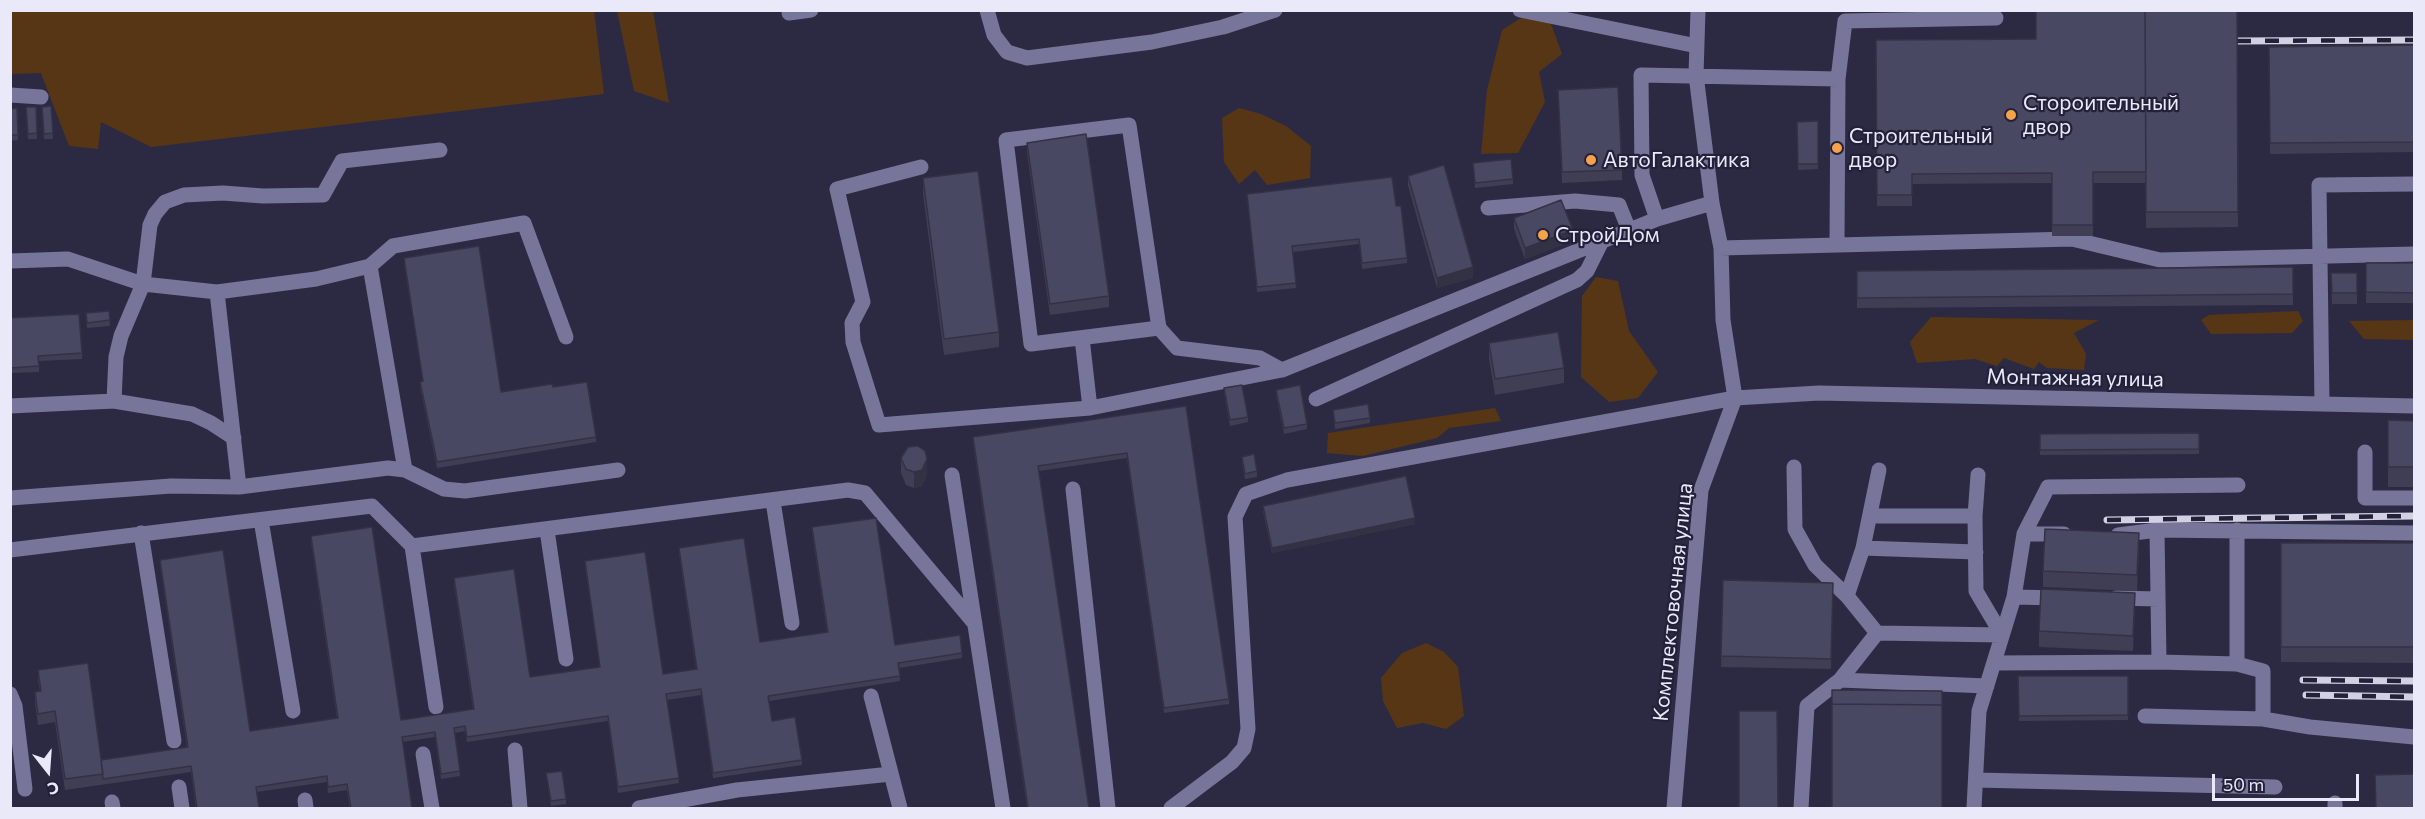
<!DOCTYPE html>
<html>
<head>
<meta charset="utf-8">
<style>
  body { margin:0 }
  #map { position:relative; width:2425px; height:819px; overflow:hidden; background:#2c2a43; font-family:Commissioner,sans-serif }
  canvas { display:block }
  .frame { position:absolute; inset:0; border:12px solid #e9e9fa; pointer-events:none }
  .north { position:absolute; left:18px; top:741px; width:60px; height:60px; -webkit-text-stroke:4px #222139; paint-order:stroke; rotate:163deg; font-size:16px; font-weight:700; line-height:24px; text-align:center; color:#e9e9fa }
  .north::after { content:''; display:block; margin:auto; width:21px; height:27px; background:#e9e9fa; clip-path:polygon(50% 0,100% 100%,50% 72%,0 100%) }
  .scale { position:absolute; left:2212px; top:774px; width:147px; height:27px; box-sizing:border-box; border:3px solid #e9e9fa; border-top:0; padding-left:8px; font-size:18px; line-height:21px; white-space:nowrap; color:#e9e9fa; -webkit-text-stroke:4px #222139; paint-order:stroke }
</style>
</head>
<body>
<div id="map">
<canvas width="2425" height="819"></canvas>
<div class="frame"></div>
<div class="north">С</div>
<div class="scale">50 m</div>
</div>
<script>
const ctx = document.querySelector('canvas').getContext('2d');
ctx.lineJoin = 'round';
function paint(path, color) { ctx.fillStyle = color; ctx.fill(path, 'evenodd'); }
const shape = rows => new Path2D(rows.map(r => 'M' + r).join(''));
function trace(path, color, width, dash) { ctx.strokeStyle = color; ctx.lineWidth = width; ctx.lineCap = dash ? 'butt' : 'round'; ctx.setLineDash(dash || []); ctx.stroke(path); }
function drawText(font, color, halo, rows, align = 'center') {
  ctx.font = font + ' Commissioner,sans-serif'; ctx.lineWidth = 4.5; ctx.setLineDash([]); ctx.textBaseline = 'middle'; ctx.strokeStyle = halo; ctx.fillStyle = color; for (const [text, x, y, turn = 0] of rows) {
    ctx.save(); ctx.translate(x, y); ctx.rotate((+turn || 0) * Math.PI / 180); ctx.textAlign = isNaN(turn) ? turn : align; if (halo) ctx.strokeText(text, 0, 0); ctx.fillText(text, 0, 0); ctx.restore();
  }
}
paint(shape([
  [594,10,604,94,151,147,101,122,98,149,69,146,41,73,11,74,11,11],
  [617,11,653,11,669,103,634,91],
  [1542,11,1561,11,1550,21,1562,54,1539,72,1545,102,1518,153,1481,154,1487,90,1502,30,1526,15],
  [1239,108,1261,114,1286,126,1311,146,1310,178,1267,185,1255,170,1239,184,1224,162,1222,118],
  [1596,277,1618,281,1629,331,1658,372,1638,398,1609,402,1581,377,1582,296],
  [2298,311,2303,321,2292,333,2211,334,2201,320,2209,315],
  [1931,317,2099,320,2074,333,2086,354,2084,370,2047,368,2039,362,2034,369,2004,358,1997,366,1975,359,1917,363,1910,342],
  [2414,320,2414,340,2364,339,2349,321],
  [1495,408,1501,421,1449,428,1437,438,1363,456,1327,453,1328,433],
  [1426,643,1444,652,1458,667,1464,716,1446,729,1423,723,1397,728,1383,701,1381,678,1402,653]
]), '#573615');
trace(shape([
  [987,10,994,35,1007,52,1027,58,1152,42,1223,27,1275,10],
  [1520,10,1697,46],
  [789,13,811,10],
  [1838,79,1845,21,1996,18],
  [10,95,41,97],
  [921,167,837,189,863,302,852,323,853,342,879,425,1090,408,1282,370,1657,219,1712,203],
  [1488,208,1575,201,1619,205,1629,230],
  [1657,219,1642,175,1641,75,1838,79,1837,243],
  [1721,248,2072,239,2160,260,2414,254],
  [10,261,68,259,143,284,217,292,316,279,370,266,393,246,524,223,566,337],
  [370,266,405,470],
  [217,292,239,487],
  [1159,328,1031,344,1006,140,1129,125,1159,328,1177,348,1260,358,1282,370],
  [1082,338,1090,408],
  [1316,399,1577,280,1587,271,1602,241],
  [114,401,192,414,211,423,234,438],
  [2322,404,2319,185,2414,184],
  [10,406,114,401,116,357,121,336,143,284,150,225,155,214,165,202,184,195,223,193,263,196,323,195,342,161,440,150],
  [2365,452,2365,498,2414,498],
  [1794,467,1795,529,1815,565,1847,596,1877,633,2002,635],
  [952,475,1003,808],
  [1978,475,1975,516,1976,591,2002,635],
  [1073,489,1108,808],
  [10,498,171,486,239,487,388,468,405,470,444,489,465,491,618,470],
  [773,501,792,623],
  [1870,516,1975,516],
  [261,520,293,711],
  [547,530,566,659],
  [2157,530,2159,662],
  [141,533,174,741],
  [2024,534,2064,534],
  [2118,535,2157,530,2414,533],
  [412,546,848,490,865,493,975,624],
  [1863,548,1976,552],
  [10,550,372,506,412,546,436,707],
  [1847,596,1863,548,1879,470],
  [2014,597,2059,598],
  [2116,598,2158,599],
  [1994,663,2159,662,2237,664,2263,671,2263,719],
  [2237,664,2237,530],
  [1840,680,1987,686],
  [10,694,15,706,25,789],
  [871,696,900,808],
  [2145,716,2263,719,2310,727,2414,737],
  [515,750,520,808],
  [423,754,432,808],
  [1976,780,2275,787],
  [179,787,182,808],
  [305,800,306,808],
  [112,802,113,808],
  [2335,803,2335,808],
  [639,808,737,790,891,774],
  [1171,808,1232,762,1244,748,1248,729,1235,517,1246,494,1287,480,1735,398,1819,393,2414,406],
  [1674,808,1701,490,1735,398,1723,320,1721,248,1712,203,1696,75,1698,10],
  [1801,808,1807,706,1840,680,1877,633],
  [1974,808,1979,711,2014,597,2024,534,2048,487,2238,485]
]), '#77769a', 15);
const rail = shape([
  [2237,41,2414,40],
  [2107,520,2414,516],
  [2303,680,2414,681],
  [2306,695,2414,697]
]);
trace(rail, '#d2d1e3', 7);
trace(rail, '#222139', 4.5, [14]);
paint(shape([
  [2237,10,2238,227,2146,228,2146,183,2093,183,2093,236,2052,236,2052,183,1912,184,1912,206,1877,206,1876,40,2036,39],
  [2415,45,2415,152,2270,154,2269,47],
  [1558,90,1622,170,1622,180,1562,183],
  [51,106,53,139,44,139,42,107],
  [26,107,36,107,37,139,28,139],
  [17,108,18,140,10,141,10,109],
  [1818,121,1818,169,1798,170,1797,122],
  [1027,143,1109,296,1109,307,1050,315,1027,153],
  [1473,163,1513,179,1513,184,1475,188],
  [1408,176,1473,278,1437,288,1408,186],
  [923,178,999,332,999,347,944,355,923,194],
  [1247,194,1396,206,1407,258,1407,263,1362,269,1359,244,1293,252,1296,288,1257,292],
  [1514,218,1573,241,1525,259,1514,229],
  [404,258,501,392,553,387,596,437,596,442,437,468,420,387,420,382,423,381,404,264],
  [2366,263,2415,263,2415,303,2366,303],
  [2293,267,2293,305,1857,308,1857,271],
  [2331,273,2357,273,2357,304,2332,304],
  [109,311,110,326,87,328,86,313],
  [10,318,82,353,82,359,39,361,39,372,10,373],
  [1489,343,1564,368,1564,383,1495,395,1489,359],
  [1224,388,1248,417,1248,422,1230,426,1224,393],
  [1276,390,1307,424,1307,429,1284,434,1276,395],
  [1186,406,1229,699,1229,704,1164,713,1127,458,1039,471,1089,808,1027,808,973,443,973,437],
  [1333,410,1370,418,1370,423,1335,429],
  [2388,420,2415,421,2415,487,2388,487],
  [2199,433,2199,454,2040,455,2040,434],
  [1242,457,1257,471,1257,477,1245,479,1242,462],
  [901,458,927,475,922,486,914,488,906,485,901,473],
  [1263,506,1415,524,1272,553,1263,511],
  [812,527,895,645,962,653,962,658,899,668,900,681,769,701,772,721,802,760,802,765,713,778,701,695,667,700,679,783,618,793,608,721,467,742,465,731,455,733,460,776,441,779,435,737,402,742,412,808,350,808,347,790,328,793,327,782,256,792,259,808,196,808,191,772,65,790,55,722,38,725,35,703,35,692,40,691,38,680,38,670,101,760,187,747,160,565,160,560,250,731,337,718,311,542,311,536,401,720,473,709,454,584,454,578,530,677,600,667,585,566,585,561,663,674,696,669,679,553,679,548,760,642,827,632,812,533],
  [2281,543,2415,543,2415,663,2281,662],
  [2139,549,2137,591,2043,587,2043,571],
  [1723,580,1833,583,1831,669,1721,667],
  [2135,609,2133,651,2039,647,2039,631],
  [2018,676,2128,676,2128,720,2019,721],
  [546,773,566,799,566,804,551,806]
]), '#3f3e55');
paint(shape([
  [1573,230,1573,241,1525,259,1525,248],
  [1473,267,1473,278,1437,288,1437,278],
  [927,459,927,475,922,486,914,488,914,472],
  [1415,518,1415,524,1272,553,1272,548],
  [2139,533,2139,549,2137,591,2137,575],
  [2135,593,2135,609,2133,651,2133,636]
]), '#333245');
const building = shape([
  [2036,10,2145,10,2146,172,2093,172,2093,225,2052,225,2052,173,1912,174,1912,195,1877,195,1876,40,2036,39,2036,10],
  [2145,10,2237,10,2238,212,2146,212,2145,10],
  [2415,45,2415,142,2270,143,2269,47,2415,45],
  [1618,87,1622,170,1562,172,1558,90,1618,87],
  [51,106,53,133,44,134,42,107,51,106],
  [26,107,36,107,37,133,28,134,26,107],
  [17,108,18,135,10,135,10,109,17,108],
  [1818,121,1818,164,1798,164,1797,122,1818,121],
  [1086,134,1109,296,1050,304,1027,143,1086,134],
  [1511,159,1513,179,1475,183,1473,163,1511,159],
  [1444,165,1473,267,1437,278,1408,176,1444,165],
  [978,171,999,332,944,339,923,178,978,171],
  [1392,177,1396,206,1401,206,1407,258,1362,263,1359,239,1292,246,1296,283,1257,287,1247,194,1392,177],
  [1561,200,1573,230,1525,248,1514,218,1561,200],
  [479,246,501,392,552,384,553,387,587,382,596,437,437,462,420,382,423,381,404,258,479,246],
  [2366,263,2415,263,2415,293,2366,292,2366,263],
  [2293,267,2293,294,1857,298,1857,271,2293,267],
  [2331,273,2357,273,2357,293,2332,293,2331,273],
  [109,311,110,320,87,323,86,313,109,311],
  [79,314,82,353,38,356,39,366,10,368,10,318,79,314],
  [1558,332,1564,368,1495,379,1489,343,1558,332],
  [1242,385,1248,417,1230,420,1224,388,1242,385],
  [1300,385,1307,424,1284,428,1276,390,1300,385],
  [1368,404,1370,418,1335,423,1333,410,1368,404],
  [1186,406,1229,699,1164,708,1127,453,1038,466,1089,808,1028,808,973,437,1186,406],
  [2388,420,2415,421,2415,467,2388,467,2388,420],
  [2199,433,2199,449,2040,450,2040,434,2199,433],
  [918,446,925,451,927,459,922,470,914,472,906,469,901,458,908,447,918,446],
  [1254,454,1257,471,1245,474,1242,457,1254,454],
  [1406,476,1415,518,1272,548,1263,506,1406,476],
  [876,518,895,645,960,635,962,653,898,663,900,676,768,696,772,721,795,717,802,760,713,773,701,689,666,694,679,778,618,787,608,716,467,737,465,726,454,728,460,771,441,774,435,732,402,737,412,808,351,808,347,784,328,787,327,776,256,787,259,808,197,808,191,766,103,779,101,760,188,747,160,560,223,550,250,731,338,718,311,536,372,527,401,720,474,709,454,578,514,569,530,677,600,667,585,561,645,552,663,674,697,669,679,548,744,538,760,642,828,632,812,527,876,518],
  [2045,529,2139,533,2137,575,2043,571,2045,529],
  [2281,543,2415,543,2415,647,2281,647,2281,543],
  [1723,580,1833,583,1831,659,1721,656,1723,580],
  [2041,589,2135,593,2133,636,2039,631,2041,589],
  [88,663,103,774,65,779,55,711,38,714,35,692,41,691,38,670,88,663],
  [2018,676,2128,676,2128,715,2019,716,2018,676],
  [1832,690,1942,691,1942,710,1942,705,1832,704,1832,690],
  [1832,704,1942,705,1942,808,1832,808,1832,704],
  [1739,711,1777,711,1778,808,1739,808,1739,711],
  [562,771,566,799,551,801,546,773,562,771],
  [2415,774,2415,808,2376,808,2375,775,2415,774]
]);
paint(building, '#494863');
trace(building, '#333245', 1.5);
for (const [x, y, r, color] of [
  [2011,115,6,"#f7a149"],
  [1837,148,6,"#f7a149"],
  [1591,160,6,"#f7a149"],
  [1543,235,6,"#f7a149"]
]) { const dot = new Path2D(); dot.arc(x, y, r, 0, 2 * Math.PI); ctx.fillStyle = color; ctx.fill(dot); trace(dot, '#222139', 2); }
drawText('21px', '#e9e9fa', '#222139', [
  ["Стороительный",2023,103],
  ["двор",2023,127],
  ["Строительный",1849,136],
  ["двор",1849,160],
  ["АвтоГалактика",1603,160],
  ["СтройДом",1555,235]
], 'left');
drawText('21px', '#e9e9fa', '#222139', [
  ["Монтажная улица",2075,378,1],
  ["Комплектовочная улица",1673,602,-84]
]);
</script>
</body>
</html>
